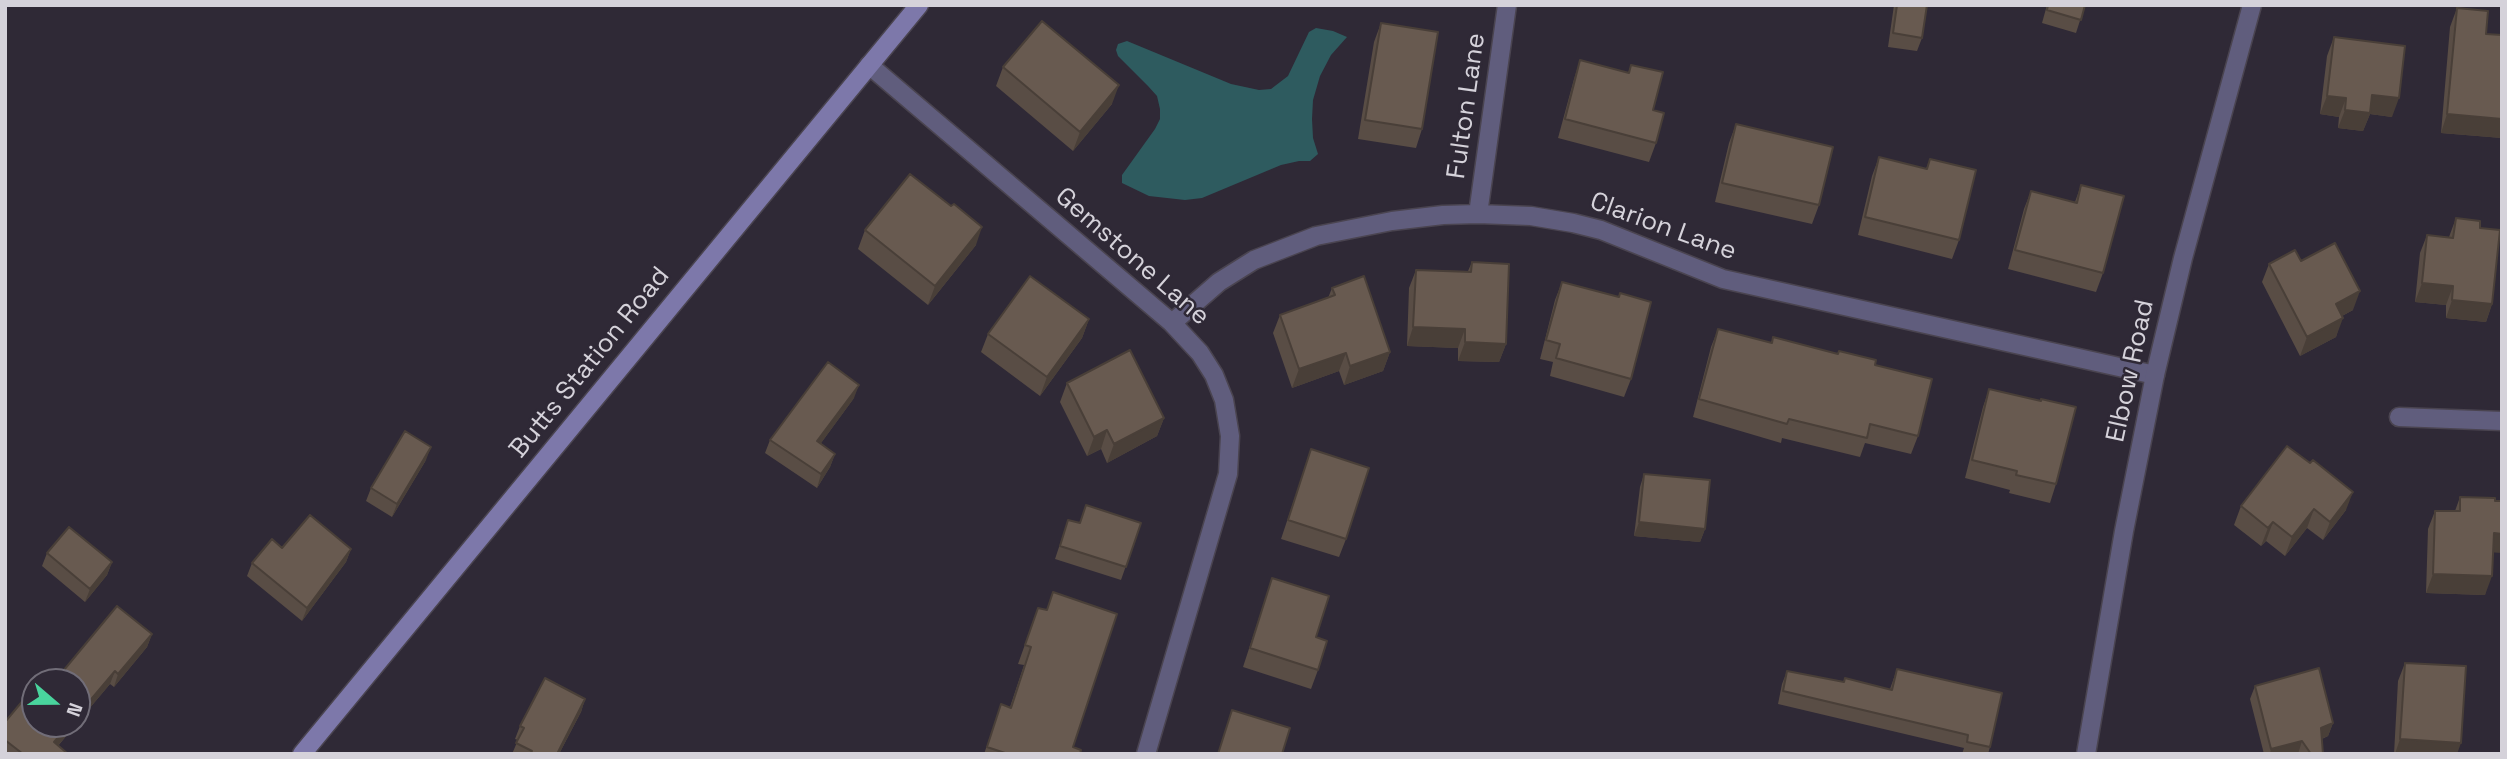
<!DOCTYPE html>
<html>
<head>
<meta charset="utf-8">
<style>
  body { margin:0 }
  #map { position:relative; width:2507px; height:759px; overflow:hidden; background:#2f2936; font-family:"Space Grotesk",sans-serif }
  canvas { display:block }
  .frame { position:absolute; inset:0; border:7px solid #d5d2da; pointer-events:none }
  .north { position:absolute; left:21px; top:668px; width:70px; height:70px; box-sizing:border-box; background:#2f2936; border:2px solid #716d78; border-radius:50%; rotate:110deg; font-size:19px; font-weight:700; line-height:28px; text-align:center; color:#d5d2da }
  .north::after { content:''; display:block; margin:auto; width:24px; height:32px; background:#49d49d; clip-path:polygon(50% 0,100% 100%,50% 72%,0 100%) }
</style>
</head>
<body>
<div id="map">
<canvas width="2507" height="759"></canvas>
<div class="frame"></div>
<div class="north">N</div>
</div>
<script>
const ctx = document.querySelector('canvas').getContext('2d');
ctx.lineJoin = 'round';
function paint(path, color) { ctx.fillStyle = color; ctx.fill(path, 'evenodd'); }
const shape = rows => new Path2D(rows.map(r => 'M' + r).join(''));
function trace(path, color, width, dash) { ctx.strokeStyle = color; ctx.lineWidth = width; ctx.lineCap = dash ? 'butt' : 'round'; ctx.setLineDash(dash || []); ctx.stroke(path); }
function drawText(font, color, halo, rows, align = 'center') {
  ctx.font = font + ' "Space Grotesk",sans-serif'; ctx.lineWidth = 5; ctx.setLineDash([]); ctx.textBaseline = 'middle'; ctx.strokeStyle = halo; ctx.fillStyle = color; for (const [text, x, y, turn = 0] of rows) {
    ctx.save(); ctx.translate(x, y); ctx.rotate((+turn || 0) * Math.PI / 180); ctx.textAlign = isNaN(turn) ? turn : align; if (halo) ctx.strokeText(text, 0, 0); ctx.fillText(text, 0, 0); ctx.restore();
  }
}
paint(shape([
  [1316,28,1333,31,1347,37,1331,55,1320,76,1313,100,1312,119,1313,138,1318,154,1310,161,1299,161,1281,165,1202,198,1185,200,1149,196,1122,183,1122,175,1155,129,1160,119,1160,109,1157,96,1148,86,1118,56,1116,50,1118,44,1127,41,1231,84,1259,90,1271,89,1288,76,1309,32]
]), '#2e5b5f');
const minor = shape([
  [869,65,1172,323,1200,353,1214,375,1224,400,1230,436,1228,474,1146,754],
  [1478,214,1507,5],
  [1172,323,1219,282,1254,260,1316,236,1392,221,1443,215,1478,214,1531,216,1573,223,1601,230,1723,279,2155,375],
  [2399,417,2502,421]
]);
const tertiary = shape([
  [2086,754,2124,531,2155,375,2183,258,2252,5]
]);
const secondary = shape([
  [302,754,919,5]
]);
trace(minor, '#4a4450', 21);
trace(tertiary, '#4a4450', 21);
trace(secondary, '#4a4450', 21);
trace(minor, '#605d7d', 18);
trace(tertiary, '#605d7d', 18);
trace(secondary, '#7d78aa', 18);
paint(shape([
  [1894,5,1927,5,1922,38,1917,51,1888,47],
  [2047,5,2085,5,2076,33,2042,23],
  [2457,8,2486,34,2502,35,2502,138,2441,133,2450,27],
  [1381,23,1422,129,1416,148,1358,139,1374,42],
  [2334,37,2392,117,2370,114,2363,131,2338,128,2339,117,2320,114,2327,56],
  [1580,60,1628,73,1631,65,1653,110,1656,143,1649,162,1558,138,1574,79],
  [1003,67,1112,104,1073,151,996,86],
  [1736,124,1819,205,1812,224,1715,202,1729,143],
  [1879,157,1926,169,1930,159,1959,240,1952,259,1858,235,1872,176],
  [2081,185,2103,273,2096,292,2008,269,2024,209,2031,191,2075,202],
  [2456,218,2480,228,2492,304,2486,322,2446,318,2446,305,2415,302,2420,253,2427,235,2449,237],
  [865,230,976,245,928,305,858,249],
  [2301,261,2353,310,2342,316,2336,337,2300,356,2262,282,2269,264],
  [1472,262,1506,344,1499,362,1458,361,1458,348,1407,346,1409,288,1416,270,1468,271],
  [1562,282,1619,297,1631,379,1624,397,1550,376,1553,362,1540,359,1555,300],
  [1332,288,1390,352,1383,371,1344,385,1339,371,1292,388,1273,333,1280,315,1328,298],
  [1089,319,1082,338,1040,396,981,352,988,334],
  [1718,329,1771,343,1875,365,1918,436,1911,454,1865,443,1860,457,1782,438,1781,443,1693,417,1711,347],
  [1067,383,1164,418,1157,436,1107,463,1101,449,1087,456,1060,402],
  [1989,389,2056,484,2050,503,2009,493,2010,490,1965,478,1983,407],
  [854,398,821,443,835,454,830,467,817,488,765,453,770,440],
  [1311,449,1346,539,1339,557,1281,539],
  [426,460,392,517,366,501,371,488],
  [1644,474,1705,529,1700,542,1634,536,1640,487],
  [2460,497,2493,552,2485,595,2426,593,2428,529,2435,511,2455,511],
  [2241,506,2346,510,2323,540,2307,528,2285,556,2266,541,2261,546,2234,525],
  [1068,520,1080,523,1141,523,1121,580,1055,559],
  [351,549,346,562,302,621,247,576,252,563],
  [47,553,112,562,107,575,85,602,42,566],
  [1272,578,1318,670,1311,689,1243,667],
  [1038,608,1073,747,1080,754,984,754,1001,704,1010,707,1024,665,1018,664],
  [152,634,147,647,114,687,110,684,77,723,77,682],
  [2405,663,2457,754,2394,754,2398,681],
  [1897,669,1990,747,1988,754,1962,754,1964,748,1778,704,1782,684,1787,671,1844,682,1890,689],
  [2255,686,2333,723,2328,736,2322,739,2323,754,2264,754,2250,699],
  [35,696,76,724,58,746,68,754,5,754,5,722],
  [585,699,581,712,559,754,512,754,518,740,515,739,520,726]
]), '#594d45');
paint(shape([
  [1119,85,1112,104,1073,151,1080,132],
  [2372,95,2399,98,2392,117,2370,114,2363,131,2338,128,2345,110],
  [2327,96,2346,98,2339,117,2320,114],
  [2447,114,2502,119,2502,138,2441,133],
  [982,227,976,245,928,305,935,286],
  [2422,283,2453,286,2446,305,2415,302],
  [2360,291,2353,310,2329,323,2336,304],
  [2452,300,2492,304,2486,322,2446,318],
  [2343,318,2336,337,2300,356,2307,337],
  [1089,319,1082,338,1040,396,1047,377],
  [1413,327,1465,329,1458,348,1407,346],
  [1465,342,1506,344,1499,362,1458,361],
  [1390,352,1383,371,1344,385,1350,366],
  [1346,353,1339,371,1292,388,1299,369],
  [859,385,854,398,813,454,817,441],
  [1164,418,1157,436,1107,463,1114,444],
  [1107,430,1101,449,1087,456,1094,437],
  [431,447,426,460,392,517,397,504],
  [835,454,830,467,817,488,821,474],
  [2353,492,2346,510,2323,540,2330,522],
  [2314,509,2307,528,2285,556,2292,537],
  [1639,522,1705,529,1700,542,1634,536],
  [2273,522,2266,541,2261,546,2268,528],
  [2494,533,2502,534,2502,553,2487,552],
  [351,549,346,562,302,621,307,608],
  [112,562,107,575,85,602,90,589],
  [2433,574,2492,576,2485,595,2426,593],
  [152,634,147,647,114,687,118,674],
  [115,671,110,684,77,723,77,716],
  [585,699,581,712,559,754,557,754],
  [2333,723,2328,736,2316,741,2321,728],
  [70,724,76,724,51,754,54,742],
  [2400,739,2461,743,2457,754,2395,754],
  [2302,741,2298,754,2270,754,2271,749]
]), '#493f38');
const building = shape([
  [1897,5,1927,5,1922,38,1893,33,1897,5],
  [2048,5,2085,5,2081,20,2047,10,2048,5],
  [2457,8,2488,11,2486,34,2502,35,2502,119,2447,114,2457,8],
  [1042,21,1119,85,1080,132,1003,67,1042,21],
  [1381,23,1438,32,1422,129,1365,120,1381,23],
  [2334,37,2405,46,2399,98,2372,95,2370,113,2345,110,2346,98,2327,96,2334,37],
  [1580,60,1629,73,1631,65,1663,72,1653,110,1664,113,1656,143,1565,119,1580,60],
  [1736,124,1833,147,1819,205,1722,183,1736,124],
  [1879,157,1927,169,1930,159,1976,170,1959,240,1865,217,1879,157],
  [910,174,951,206,954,204,982,227,935,286,865,230,910,174],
  [2081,185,2124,196,2103,273,2015,250,2031,191,2077,203,2081,185],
  [2456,218,2480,221,2480,228,2500,230,2492,304,2452,300,2453,286,2422,283,2427,235,2453,238,2456,218],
  [2335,243,2360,291,2336,304,2343,318,2307,337,2269,264,2295,250,2301,261,2335,243],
  [1472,262,1509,264,1506,344,1465,342,1465,329,1413,327,1416,270,1471,272,1472,262],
  [1030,276,1089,319,1047,377,988,334,1030,276],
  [1364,276,1390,352,1350,366,1346,353,1299,369,1280,315,1335,295,1332,288,1364,276],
  [1562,282,1619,297,1620,293,1651,302,1631,379,1556,358,1560,344,1546,340,1562,282],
  [1718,329,1772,343,1773,337,1838,354,1839,351,1876,360,1875,365,1932,379,1918,436,1870,424,1867,438,1789,419,1787,424,1699,399,1718,329],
  [1130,350,1164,418,1114,444,1107,430,1094,437,1067,383,1130,350],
  [828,362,859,385,817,441,835,454,821,474,770,440,828,362],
  [1989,389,2041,401,2041,399,2076,407,2056,484,2016,475,2017,471,1972,460,1989,389],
  [405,431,431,447,397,504,371,488,405,431],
  [2287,446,2310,463,2313,460,2353,492,2330,522,2314,509,2292,537,2273,522,2268,528,2241,506,2287,446],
  [1311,449,1369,468,1346,539,1288,520,1311,449],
  [1644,474,1710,480,1705,529,1639,522,1644,474],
  [2460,497,2495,498,2495,501,2502,501,2502,534,2494,533,2492,576,2433,574,2435,511,2460,511,2460,497],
  [1086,505,1141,523,1126,567,1060,546,1068,520,1080,523,1086,505],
  [310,515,351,549,307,608,252,563,272,539,282,548,310,515],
  [69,527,112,562,90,589,47,553,69,527],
  [1272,578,1329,596,1316,637,1327,641,1318,670,1250,648,1272,578],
  [1053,592,1117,614,1073,747,1081,750,1080,754,1008,754,987,747,1001,704,1011,708,1031,647,1025,645,1038,608,1047,610,1053,592],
  [117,606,152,634,118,674,115,671,77,716,77,682,54,682,117,606],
  [2405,663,2466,666,2461,743,2400,739,2405,663],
  [2319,668,2333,723,2321,728,2323,754,2311,754,2302,741,2271,749,2255,686,2319,668],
  [1897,669,2002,693,1990,747,1967,742,1968,735,1783,691,1787,671,1844,682,1845,678,1892,690,1897,669],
  [545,678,585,699,557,754,530,754,532,751,516,743,524,728,520,726,545,678],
  [30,692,35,696,35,724,70,724,54,742,68,754,23,754,5,740,5,722,30,692],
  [1232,710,1290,728,1282,754,1218,754,1232,710]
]);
paint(building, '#685a50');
trace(building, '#493f38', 2);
drawText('26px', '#d5d2da', '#2f2936', [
  ["Fulton Lane",1467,106,-82],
  ["Clarion Lane",1663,227,20],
  ["Gemstone Lane",1132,257,41],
  ["Butts Station Road",590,363,-51],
  ["Elbow Road",2131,371,-78]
]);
</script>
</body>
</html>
